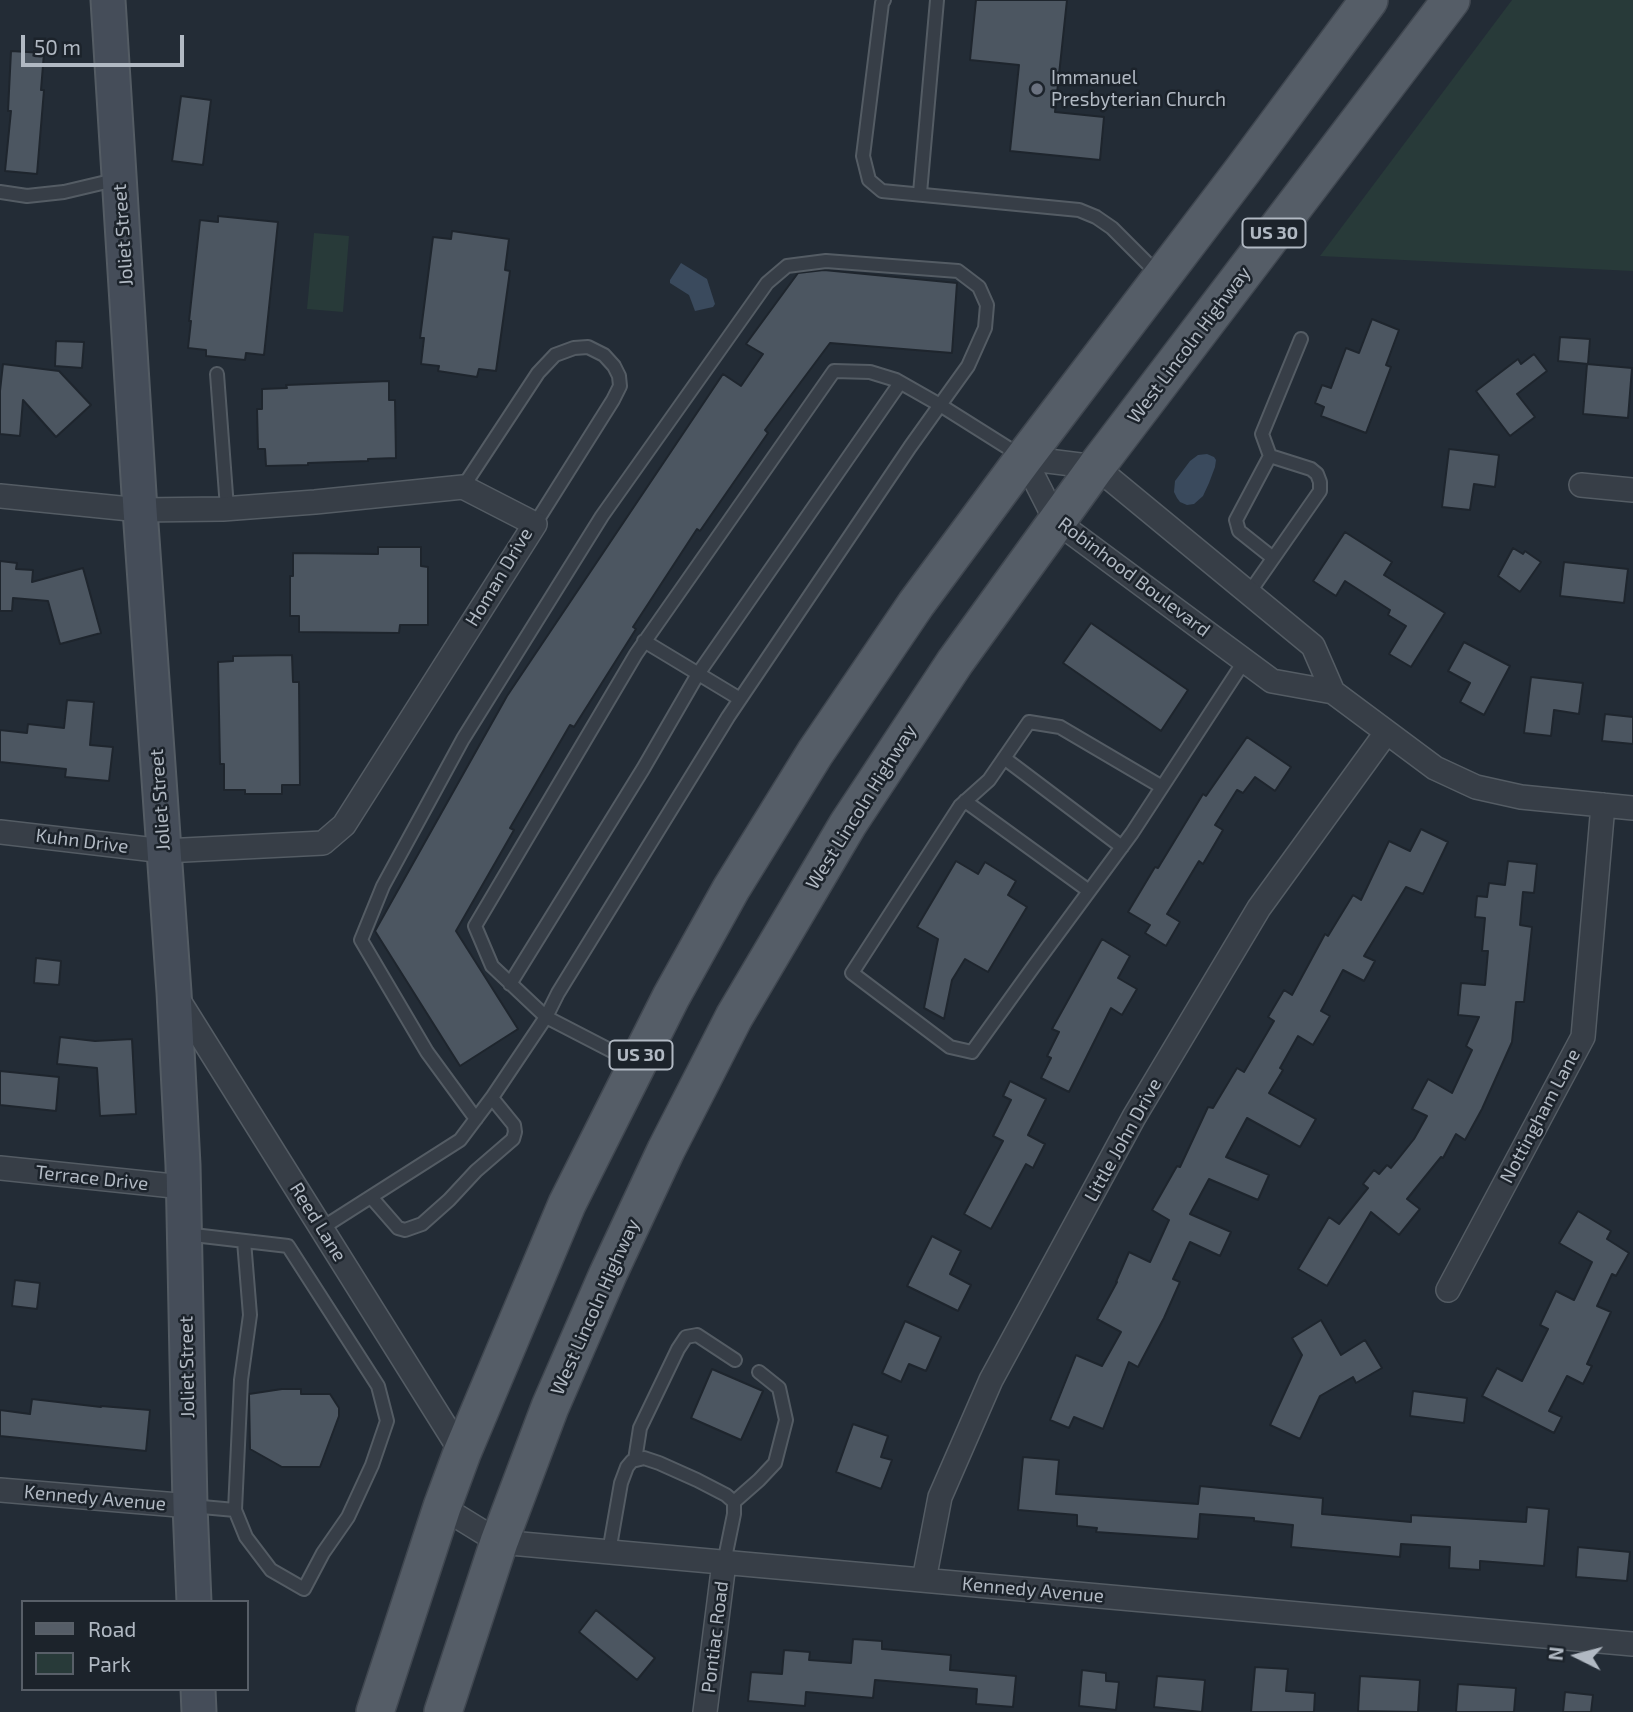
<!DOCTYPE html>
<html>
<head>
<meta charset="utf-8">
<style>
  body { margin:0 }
  #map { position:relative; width:1633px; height:1712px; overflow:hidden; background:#232c36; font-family:"Exo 2",sans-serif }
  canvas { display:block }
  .legend { position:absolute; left:21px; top:1600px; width:228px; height:91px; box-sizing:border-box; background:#1c232b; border:2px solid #585f68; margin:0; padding:9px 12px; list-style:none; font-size:21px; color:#b1b9c3 }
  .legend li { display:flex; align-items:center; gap:14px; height:35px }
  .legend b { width:35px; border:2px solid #585f68 }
  .north { position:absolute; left:1542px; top:1621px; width:70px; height:70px; -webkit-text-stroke:5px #1c232b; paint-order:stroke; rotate:276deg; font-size:19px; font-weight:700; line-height:28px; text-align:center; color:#b1b9c3 }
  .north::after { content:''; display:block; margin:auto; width:24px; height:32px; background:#b1b9c3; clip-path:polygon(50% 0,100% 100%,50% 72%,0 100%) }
  .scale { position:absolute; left:21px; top:35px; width:163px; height:32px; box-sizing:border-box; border:4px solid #b1b9c3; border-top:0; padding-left:9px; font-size:21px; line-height:24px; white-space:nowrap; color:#b1b9c3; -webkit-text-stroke:5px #1c232b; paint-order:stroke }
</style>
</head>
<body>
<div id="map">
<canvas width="1633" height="1712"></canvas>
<ul class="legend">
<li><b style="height:9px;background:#555d67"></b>Road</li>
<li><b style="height:19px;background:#283a39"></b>Park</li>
</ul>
<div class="north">N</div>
<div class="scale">50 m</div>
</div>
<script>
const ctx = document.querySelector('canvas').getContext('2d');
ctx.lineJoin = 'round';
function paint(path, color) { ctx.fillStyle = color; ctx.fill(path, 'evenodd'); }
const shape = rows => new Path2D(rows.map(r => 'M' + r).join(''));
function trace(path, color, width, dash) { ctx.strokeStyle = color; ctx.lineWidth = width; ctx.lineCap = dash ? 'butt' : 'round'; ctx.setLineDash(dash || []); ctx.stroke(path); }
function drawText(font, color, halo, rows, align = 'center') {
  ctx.font = font + ' "Exo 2",sans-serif'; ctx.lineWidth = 5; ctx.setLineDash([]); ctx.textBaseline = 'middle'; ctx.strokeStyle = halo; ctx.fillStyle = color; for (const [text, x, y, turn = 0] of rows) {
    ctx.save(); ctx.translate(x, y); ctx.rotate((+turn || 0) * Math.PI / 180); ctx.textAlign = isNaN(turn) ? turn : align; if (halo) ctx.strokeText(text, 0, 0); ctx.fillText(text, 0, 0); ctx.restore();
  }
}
paint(shape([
  [1512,0,1633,0,1633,271,1320,256],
  [314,233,349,236,343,312,307,309]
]), '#283a39');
paint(shape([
  [681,263,707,279,715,304,713,307,695,311,689,295,670,283,670,280],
  [1207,454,1214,457,1216,460,1215,467,1209,483,1203,496,1194,504,1187,505,1180,502,1177,498,1174,492,1175,481,1190,461,1198,455]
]), '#3a4a5d');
const building = shape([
  [976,0,1067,0,1055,112,1104,117,1100,160,1010,151,1019,65,970,60,976,0],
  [11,51,44,53,41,90,44,90,37,174,5,171,11,111,8,111,11,51],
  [181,96,211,100,203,165,172,161,181,96],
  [218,216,278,222,264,355,246,353,245,360,206,356,206,350,188,348,191,321,189,321,200,220,218,222,218,216],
  [452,231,509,239,505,270,510,271,496,371,479,369,477,377,438,371,439,366,421,364,424,338,420,338,433,237,451,239,452,231],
  [824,270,957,283,952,353,830,343,765,430,768,433,700,531,697,529,633,627,636,629,574,727,570,725,510,828,514,830,456,931,518,1029,460,1066,375,931,507,696,723,374,741,386,763,354,746,344,798,273,824,270],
  [1372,319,1399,330,1386,365,1391,367,1366,433,1321,416,1324,407,1315,403,1322,385,1331,388,1346,348,1359,353,1372,319],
  [1560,337,1590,339,1588,364,1558,361,1560,337],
  [56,341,84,342,82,368,55,366,56,341],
  [1534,354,1547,371,1517,394,1535,417,1510,436,1476,391,1518,359,1521,364,1534,354],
  [3,364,59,371,91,405,56,437,23,400,20,436,0,434,0,391,3,364],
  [1587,364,1632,368,1628,418,1583,414,1587,364],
  [389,381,389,400,395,400,396,458,368,459,368,461,308,463,308,465,266,466,265,449,258,449,257,409,262,409,262,389,287,388,286,385,389,381],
  [1449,449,1499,455,1495,487,1474,484,1470,510,1442,507,1449,449],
  [1345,532,1392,562,1384,575,1445,613,1411,667,1389,654,1406,626,1388,615,1390,610,1345,581,1336,596,1313,581,1345,532],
  [378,547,421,547,421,566,428,567,428,625,400,625,399,633,299,632,299,616,290,616,290,576,293,576,293,553,378,554,378,547],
  [1513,548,1523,554,1525,551,1541,562,1520,592,1498,576,1513,548],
  [0,561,17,563,16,569,33,570,32,582,83,568,101,633,60,644,48,601,13,598,12,611,0,611,0,561],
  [1564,562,1628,569,1624,603,1560,596,1564,562],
  [1091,623,1188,690,1161,731,1063,663,1091,623],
  [1464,642,1510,666,1484,715,1460,702,1470,683,1448,671,1464,642],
  [292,655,293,682,299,682,300,785,282,785,282,794,245,794,245,790,224,790,224,764,220,764,218,662,233,661,233,656,292,655],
  [1531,677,1583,683,1579,714,1554,710,1551,736,1524,733,1531,677],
  [67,700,94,702,90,745,113,747,109,781,65,777,66,769,0,762,0,730,27,733,28,724,64,728,67,700],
  [1605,714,1633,717,1633,744,1602,741,1605,714],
  [1247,737,1291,767,1275,791,1255,777,1243,793,1237,790,1215,825,1223,830,1203,864,1199,861,1167,914,1180,922,1166,946,1145,933,1150,925,1128,912,1155,867,1158,868,1203,794,1206,796,1247,737],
  [1421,829,1448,842,1423,894,1406,887,1364,956,1375,961,1364,981,1343,970,1321,1011,1330,1016,1313,1045,1298,1036,1280,1068,1283,1070,1269,1093,1316,1119,1300,1147,1247,1118,1226,1157,1269,1175,1258,1200,1209,1179,1190,1214,1231,1232,1220,1256,1190,1242,1173,1279,1180,1282,1164,1318,1138,1367,1129,1362,1103,1429,1074,1417,1069,1428,1050,1420,1076,1355,1102,1366,1121,1332,1097,1319,1117,1282,1116,1282,1129,1252,1150,1262,1169,1220,1152,1210,1177,1166,1180,1167,1208,1107,1213,1108,1237,1068,1244,1072,1274,1021,1268,1017,1284,990,1292,995,1325,934,1328,936,1353,895,1361,900,1389,841,1410,851,1421,829],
  [956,861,978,874,985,862,1016,881,1008,895,1027,907,988,972,965,959,952,980,944,1019,924,1008,938,939,917,927,956,861],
  [1508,861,1537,864,1534,893,1523,892,1520,925,1532,927,1524,1002,1516,1002,1512,1042,1482,1109,1465,1140,1456,1134,1443,1158,1441,1157,1407,1199,1420,1209,1399,1235,1371,1212,1327,1286,1298,1269,1329,1217,1339,1224,1368,1188,1363,1184,1374,1170,1379,1174,1387,1165,1391,1168,1414,1139,1427,1116,1412,1109,1428,1079,1452,1093,1472,1050,1466,1046,1479,1017,1458,1015,1461,983,1485,985,1488,951,1482,951,1485,918,1475,917,1477,896,1487,897,1489,883,1505,885,1508,861],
  [1102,939,1130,956,1118,978,1137,989,1122,1015,1111,1008,1069,1092,1041,1078,1051,1058,1047,1056,1059,1032,1052,1029,1102,939],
  [36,958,61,961,59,985,34,983,36,958],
  [60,1037,95,1041,132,1039,136,1114,100,1116,97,1068,57,1064,60,1037],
  [0,1071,59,1077,56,1111,0,1105,0,1071],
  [1010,1081,1046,1099,1028,1135,1045,1144,1033,1168,1026,1164,991,1229,964,1214,1003,1141,993,1136,1011,1100,1003,1096,1010,1081],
  [1578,1211,1611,1231,1607,1239,1629,1253,1616,1276,1612,1274,1597,1306,1611,1312,1587,1364,1592,1366,1583,1384,1567,1376,1549,1411,1562,1417,1554,1433,1482,1396,1497,1368,1522,1381,1548,1329,1540,1325,1556,1291,1574,1300,1592,1262,1559,1243,1578,1211],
  [932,1236,961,1251,950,1274,971,1285,958,1311,907,1286,932,1236],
  [15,1280,40,1283,37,1309,12,1306,15,1280],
  [1321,1320,1341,1355,1365,1340,1382,1368,1356,1383,1353,1377,1320,1396,1300,1439,1270,1425,1302,1355,1292,1338,1321,1320],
  [905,1321,941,1337,926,1371,909,1364,901,1382,882,1373,905,1321],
  [712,1369,763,1391,741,1440,691,1418,712,1369],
  [282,1389,301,1389,301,1394,330,1394,339,1408,339,1416,320,1467,282,1467,250,1449,249,1394,282,1389],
  [1413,1391,1467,1398,1464,1423,1410,1416,1413,1391],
  [32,1399,101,1407,101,1406,150,1410,146,1451,0,1436,0,1410,30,1414,32,1399],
  [853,1424,888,1436,881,1457,892,1460,881,1489,836,1472,853,1424],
  [1023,1457,1059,1460,1056,1494,1198,1504,1200,1486,1323,1498,1322,1514,1411,1522,1411,1515,1526,1522,1527,1507,1549,1509,1544,1566,1480,1561,1480,1570,1449,1568,1450,1547,1401,1544,1400,1557,1291,1547,1293,1525,1254,1521,1254,1518,1200,1514,1198,1539,1096,1532,1097,1528,1077,1526,1077,1515,1018,1510,1023,1457],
  [1578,1547,1630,1552,1627,1581,1576,1577,1578,1547],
  [596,1610,655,1658,637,1680,579,1632,596,1610],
  [853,1639,882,1641,882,1649,951,1655,950,1670,1016,1676,1013,1707,976,1704,977,1689,875,1680,873,1698,806,1692,805,1706,748,1701,751,1672,782,1674,784,1650,810,1652,809,1660,851,1663,853,1639],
  [1255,1667,1288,1669,1286,1691,1315,1693,1314,1712,1251,1712,1255,1667],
  [1082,1670,1106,1673,1106,1681,1119,1682,1116,1710,1079,1706,1082,1670],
  [1157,1676,1205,1680,1202,1712,1154,1707,1157,1676],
  [1360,1676,1420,1680,1418,1712,1358,1711,1360,1676],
  [1458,1684,1516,1688,1514,1712,1456,1712,1458,1684],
  [1565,1692,1593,1695,1591,1712,1563,1712,1565,1692]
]);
paint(building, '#4c5661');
trace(building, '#1e252d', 2);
const lane = shape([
  [884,0,882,3,863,156,869,180,882,191,1079,210,1096,217,1112,228,1160,276],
  [0,192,27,196,64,192,119,179],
  [920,193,937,0],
  [217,374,227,508],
  [1270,456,1262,434,1301,339],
  [463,487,538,373,555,355,574,348,588,347,604,355,614,366,619,376,620,386,613,400,535,524],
  [1249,593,1320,491,1320,482,1317,474,1311,469,1270,456,1236,520,1239,531,1273,558],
  [644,641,740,699],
  [1004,758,1122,847],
  [1162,787,1060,727,1029,722,989,780,960,806,852,973,950,1047,972,1052,1034,966,1132,833,1245,660],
  [965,801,1089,891],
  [510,984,643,769,698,674,900,383],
  [476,1119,427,1052,361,940,383,886,463,739,602,516,767,283,787,266,826,261,958,271,979,287,987,305,985,328,968,366,940,405,910,447,728,717,558,993,546,1017,492,966,475,926,636,654,834,371,870,372,896,380,940,405,1021,456],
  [371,1197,398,1228,405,1230,422,1224,449,1200,476,1171,513,1139,515,1132,514,1125,492,1098],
  [322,1228,460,1140,493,1096,546,1017,633,1062],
  [185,1234,288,1246,378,1386,387,1421,372,1465,348,1517,323,1553,304,1589,271,1570,246,1537,235,1510,191,1506],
  [635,1460,640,1428,678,1349,686,1337,697,1335,735,1360],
  [734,1502,759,1480,775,1463,786,1420,779,1388,759,1372],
  [235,1510,241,1380,250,1315,244,1241],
  [609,1552,621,1483,627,1467,632,1461,644,1458,659,1463,697,1480,726,1495,734,1502,734,1514,724,1563]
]);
const street = shape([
  [1024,458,1056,521,1272,681,1333,692,1435,768,1476,787,1521,797,1633,808],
  [1024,458,1096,467,1313,646,1333,692],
  [1581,485,1633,490],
  [0,496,140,510,223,509,315,502,463,487,535,524,344,825,323,843,164,851,0,832],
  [176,996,462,1453],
  [0,1168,183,1187],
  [1448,1290,1583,1037,1603,805],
  [0,1490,190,1506],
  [442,1507,499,1542,1633,1644],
  [924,1580,940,1497,991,1380,1134,1117,1259,908,1386,733],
  [705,1712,724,1563]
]);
const secondary = shape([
  [108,0,140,510,174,992,183,1165,190,1506,194,1602],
  [198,1689,199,1712]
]);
const primary = shape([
  [375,1712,442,1507,462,1453,567,1204,671,997,731,889,815,753,916,604,1024,458,1243,170,1369,0],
  [443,1712,499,1542,550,1407,608,1274,666,1150,734,1017,848,824,955,662,1096,467,1451,0]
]);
trace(lane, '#545c64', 16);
trace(street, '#545c64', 26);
trace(secondary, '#545c64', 37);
trace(primary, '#404750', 40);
trace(lane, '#373e47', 12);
trace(street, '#373e47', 23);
trace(secondary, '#454d59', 33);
trace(primary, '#555d67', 37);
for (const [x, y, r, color] of [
  [1037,89,7,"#6b7280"]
]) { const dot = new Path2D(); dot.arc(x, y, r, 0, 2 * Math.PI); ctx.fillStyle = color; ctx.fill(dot); trace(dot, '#1c232b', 2.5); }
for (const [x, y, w] of [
  [1274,233,63],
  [641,1055,63]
]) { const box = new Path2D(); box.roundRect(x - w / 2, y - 14.5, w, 29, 5); ctx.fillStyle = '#1c232b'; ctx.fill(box); trace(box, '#b1b9c3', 2); }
drawText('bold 18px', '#b1b9c3', null, [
  ["US 30",1274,233],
  ["US 30",641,1055]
]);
drawText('19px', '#b1b9c3', '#1c232b', [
  ["Immanuel",1051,78],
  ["Presbyterian Church",1051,100]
], 'left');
drawText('19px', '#b1b9c3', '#1c232b', [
  ["Joliet Street",123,235,-94],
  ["West Lincoln Highway",1189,345,-53],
  ["Homan Drive",499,577,-59],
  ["Robinhood Boulevard",1134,577,37],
  ["Joliet Street",160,800,-94],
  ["West Lincoln Highway",861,807,-58],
  ["Kuhn Drive",82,841,7],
  ["Nottingham Lane",1540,1116,-62],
  ["Little John Drive",1123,1140,-61],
  ["Terrace Drive",92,1178,6],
  ["Reed Lane",318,1222,58],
  ["West Lincoln Highway",595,1307,-66],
  ["Joliet Street",187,1367,-91],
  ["Kennedy Avenue",95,1498,5],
  ["Kennedy Avenue",1033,1590,5],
  ["Pontiac Road",715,1637,-83]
]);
</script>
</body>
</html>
